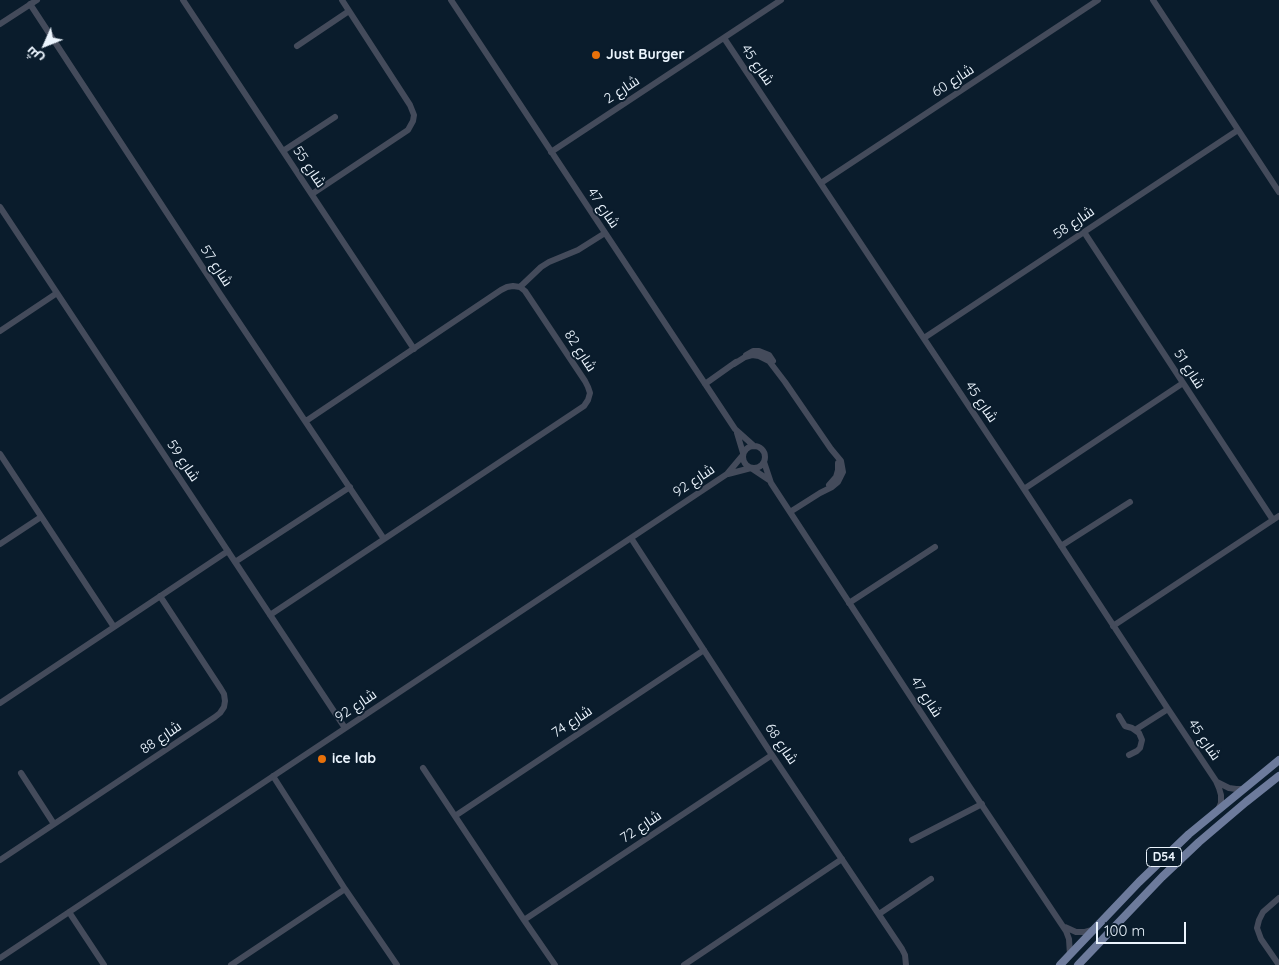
<!DOCTYPE html>
<html>
<head>
<meta charset="utf-8">
<style>
  body { margin:0 }
  #map { position:relative; width:1279px; height:965px; overflow:hidden; background:#0a1c2c; font-family:Quicksand,Cairo,sans-serif }
  canvas { display:block }
  .north { position:absolute; left:20px; top:20px; width:50px; height:50px; -webkit-text-stroke:4px #0a1c2c; paint-order:stroke; rotate:226deg; font-size:14px; font-weight:700; line-height:20px; text-align:center; color:#ebf4fd }
  .north::after { content:''; display:block; margin:auto; width:18px; height:22px; background:#ebf4fd; clip-path:polygon(50% 0,100% 100%,50% 72%,0 100%) }
  .scale { position:absolute; left:1096px; top:922px; width:90px; height:22px; box-sizing:border-box; border:2px solid #ebf4fd; border-top:0; padding-left:6px; font-size:15px; line-height:18px; white-space:nowrap; color:#ebf4fd; -webkit-text-stroke:4px #0a1c2c; paint-order:stroke }
</style>
</head>
<body>
<div id="map">
<canvas width="1279" height="965"></canvas>
<div class="north">ش</div>
<div class="scale">100 m</div>
</div>
<script>
const ctx = document.querySelector('canvas').getContext('2d');
ctx.lineJoin = 'round';
const shape = rows => new Path2D(rows.map(r => 'M' + r).join(''));
function trace(path, color, width, dash) { ctx.strokeStyle = color; ctx.lineWidth = width; ctx.lineCap = dash ? 'butt' : 'round'; ctx.setLineDash(dash || []); ctx.stroke(path); }
function drawText(font, color, halo, rows, align = 'center') {
  ctx.font = font + ' Quicksand,Cairo,sans-serif'; ctx.lineWidth = 4; ctx.setLineDash([]); ctx.textBaseline = 'middle'; ctx.strokeStyle = halo; ctx.fillStyle = color; for (const [text, x, y, turn = 0] of rows) {
    ctx.save(); ctx.translate(x, y); ctx.rotate((+turn || 0) * Math.PI / 180); ctx.textAlign = isNaN(turn) ? turn : align; if (halo) ctx.strokeText(text, 0, 0); ctx.fillText(text, 0, 0); ctx.restore();
  }
}
trace(shape([
  [183,0,414,349],
  [451,0,735,429,754,446],
  [1153,0,1279,192],
  [30,4,220,294,384,539],
  [0,24,37,0],
  [724,38,1020,483,1168,709,1216,781,1219,788,1221,795,1221,803,1218,810],
  [297,46,349,11],
  [283,151,335,117],
  [551,152,781,0],
  [821,183,1098,0],
  [312,194,408,130,413,121,414,115,410,105,342,0],
  [0,207,345,728],
  [1084,232,1273,520],
  [520,287,541,267,549,262,578,250,605,233],
  [0,331,57,293],
  [924,338,1238,130],
  [746,355,753,351,759,351,769,355,773,361],
  [734,364,745,357,752,355,759,356,769,361,785,382,831,449,841,461,843,472,838,482,832,487,820,493,790,512],
  [705,384,736,362],
  [737,433,743,453],
  '743 457a11 11 0 1 1 22 0a11 11 0 1 1-22 0Z',
  [0,454,114,627],
  [764,462,771,483,969,786,1066,931,1069,939,1070,955],
  [751,468,769,480],
  [728,474,751,468],
  [829,485,836,477,838,470,838,463],
  [1024,489,1183,383],
  [631,538,772,755,902,949,905,955,906,965],
  [0,544,41,517],
  [1061,546,1130,502],
  [235,562,350,487],
  [849,603,935,547],
  [270,615,584,406,588,400,590,393,588,387,585,381,525,291,520,287,513,286,507,287,501,290,306,421],
  [1113,626,1279,516],
  [0,703,228,551],
  [1119,716,1125,726,1132,728,1139,733,1142,740,1140,748,1137,751,1129,755],
  [1135,730,1168,709],
  [423,768,524,920,555,965],
  [21,773,54,824],
  [273,776,345,889,397,965],
  [1217,782,1229,788,1236,789,1243,789],
  [455,816,704,650],
  [912,840,982,804],
  [0,860,215,717,220,713,224,707,225,701,224,694,221,689,160,596],
  [69,912,104,965],
  [879,914,931,879],
  [524,920,772,755],
  [1065,927,1076,932,1085,932,1092,930],
  [0,958,727,474,743,455],
  [231,965,345,889],
  [684,965,842,859],
  [1279,965,1261,939,1257,928,1259,920,1263,912,1279,898]
]), '#444b5b', 6);
trace(shape([
  [1060,965,1139,882,1189,834,1279,760],
  [1078,965,1162,877,1199,842,1246,802,1279,776]
]), '#6d7b9c', 8);
for (const [x, y, r, color] of [
  [596,55,5,"#e8710a"],
  [322,759,5,"#e8710a"]
]) { const dot = new Path2D(); dot.arc(x, y, r, 0, 2 * Math.PI); ctx.fillStyle = color; ctx.fill(dot); trace(dot, '#0a1c2c', 2); }
for (const [x, y, w] of [
  [1164,857,35]
]) { const box = new Path2D(); box.roundRect(x - w / 2, y - 9.5, w, 19, 4); ctx.fillStyle = '#0a1c2c'; ctx.fill(box); trace(box, '#ebf4fd', 1); }
drawText('bold 12px', '#ebf4fd', null, [
  ["D54",1164,857]
]);
drawText('bold 14px', '#ebf4fd', '#0a1c2c', [
  ["Just Burger",606,55],
  ["ice lab",332,759]
], 'left');
drawText('14px', '#ebf4fd', '#0a1c2c', [
  ["شارع 45",757,65,56],
  ["شارع 60",953,81,-33],
  ["شارع 2",622,90,-33],
  ["شارع 55",309,167,56],
  ["شارع 47",603,208,56],
  ["شارع 58",1074,223,-34],
  ["شارع 57",216,266,57],
  ["شارع 82",580,351,57],
  ["شارع 51",1189,369,57],
  ["شارع 45",981,402,56],
  ["شارع 59",183,461,56],
  ["شارع 92",694,481,-34],
  ["شارع 47",926,697,57],
  ["شارع 92",356,706,-34],
  ["شارع 74",572,722,-34],
  ["شارع 88",161,738,-34],
  ["شارع 45",1204,740,56],
  ["شارع 68",781,744,56],
  ["شارع 72",641,827,-34]
]);
</script>
</body>
</html>
